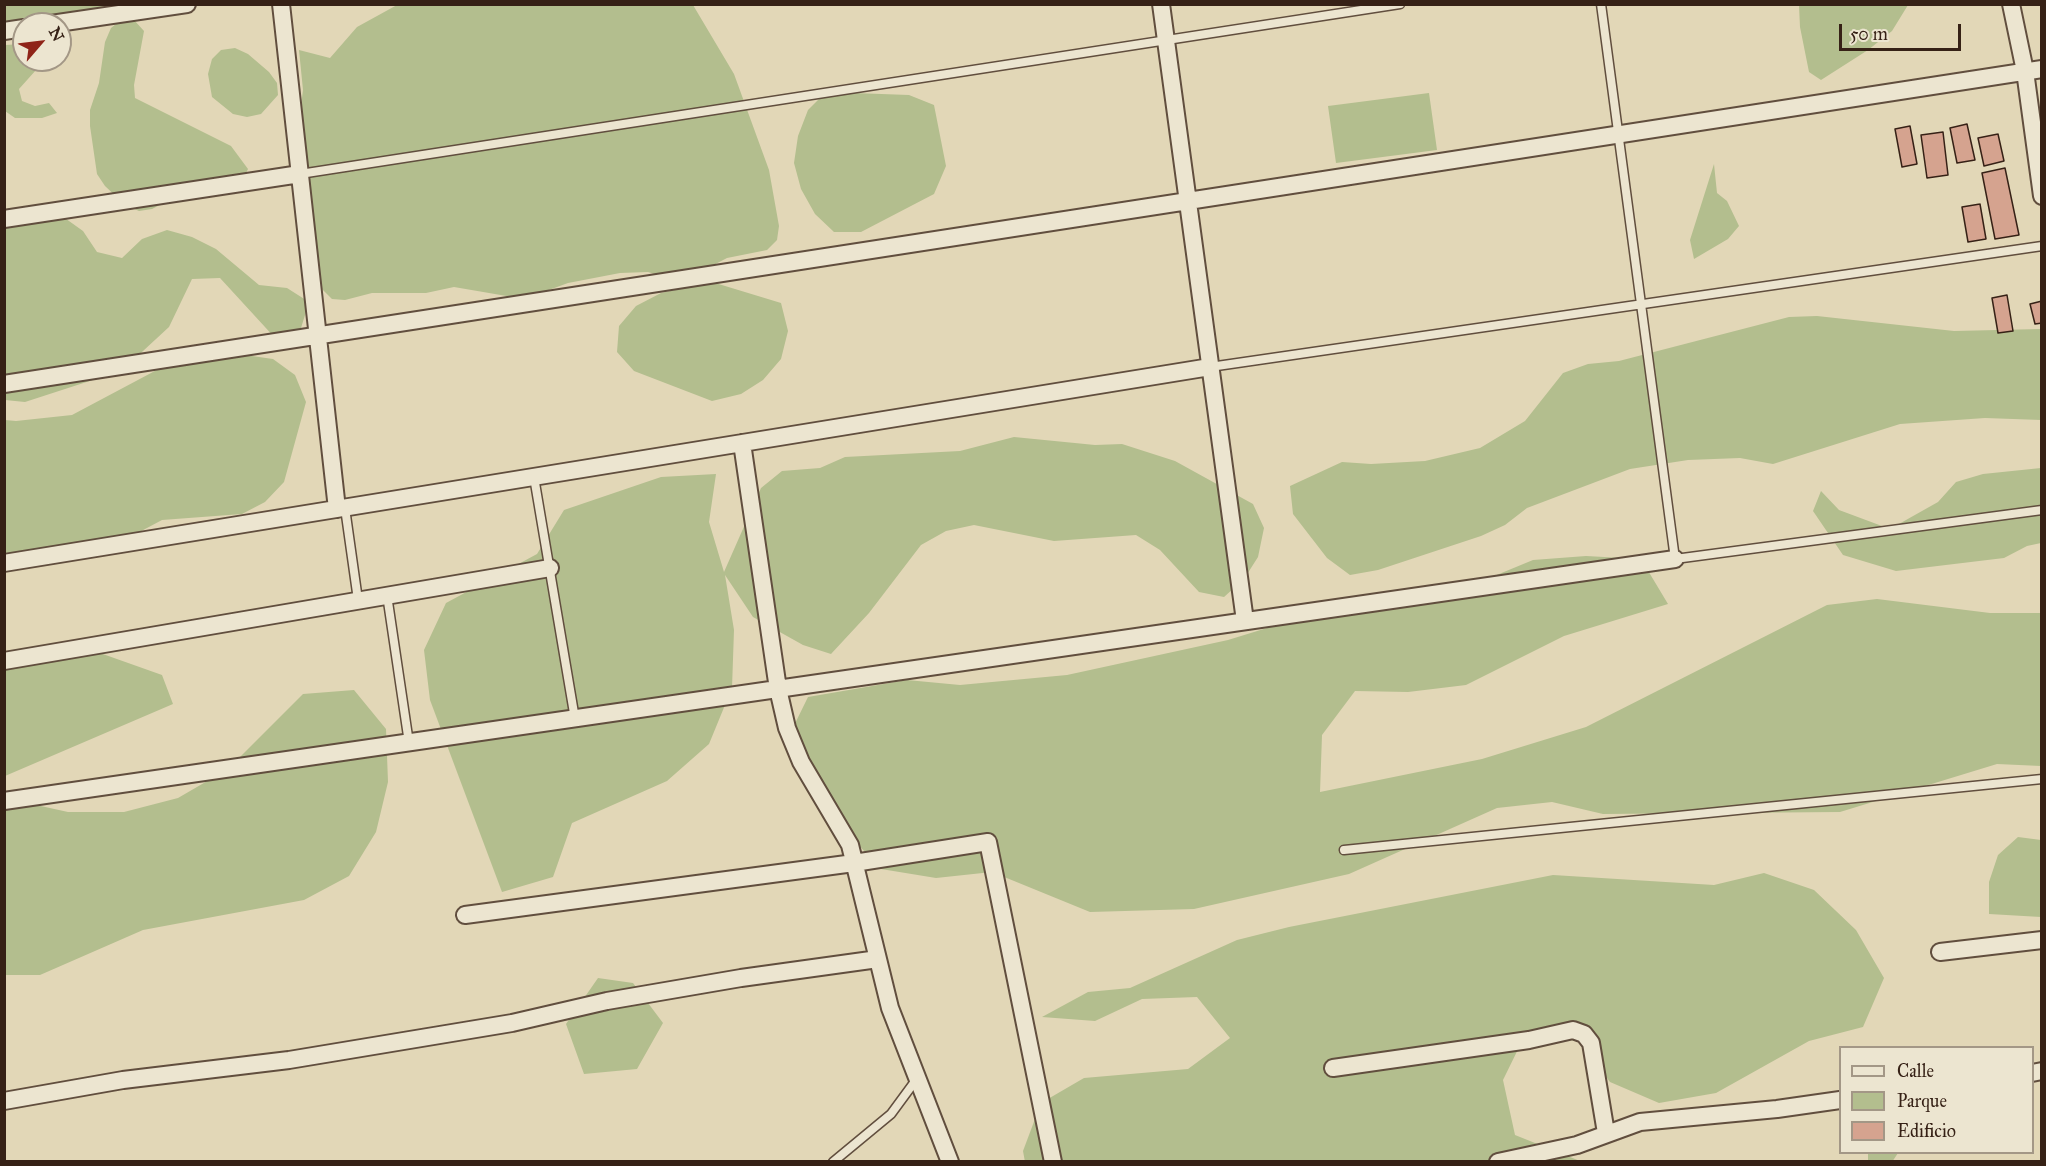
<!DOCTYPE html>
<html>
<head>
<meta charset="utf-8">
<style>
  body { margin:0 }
  #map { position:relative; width:2046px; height:1166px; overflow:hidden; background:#e2d7b7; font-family:"IM FELL Great Primer",serif }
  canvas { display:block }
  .frame { position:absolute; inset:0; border:6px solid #362116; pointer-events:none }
  .legend { position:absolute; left:1839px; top:1046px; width:195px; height:108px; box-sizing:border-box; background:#ece5d0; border:2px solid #a39786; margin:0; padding:8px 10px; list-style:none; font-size:18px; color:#362116 }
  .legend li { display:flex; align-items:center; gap:12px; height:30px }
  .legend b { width:30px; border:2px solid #a39786 }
  .north { position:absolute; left:12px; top:12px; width:60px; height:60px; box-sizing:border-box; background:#ece5d0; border:2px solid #a39786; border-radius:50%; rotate:62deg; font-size:16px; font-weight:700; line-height:24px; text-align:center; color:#362116 }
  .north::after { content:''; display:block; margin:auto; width:21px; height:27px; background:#8f2418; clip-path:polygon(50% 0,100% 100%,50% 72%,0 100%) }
  .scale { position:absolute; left:1839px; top:24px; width:122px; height:27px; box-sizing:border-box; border:3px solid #362116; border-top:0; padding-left:8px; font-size:18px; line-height:21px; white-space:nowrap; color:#362116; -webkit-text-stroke:4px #ece5d0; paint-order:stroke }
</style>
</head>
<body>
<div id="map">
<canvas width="2046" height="1166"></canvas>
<div class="frame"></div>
<ul class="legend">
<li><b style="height:8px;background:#ece5d0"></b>Calle</li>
<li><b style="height:16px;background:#b3be8e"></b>Parque</li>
<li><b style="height:16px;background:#d5a38f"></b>Edificio</li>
</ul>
<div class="north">N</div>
<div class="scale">50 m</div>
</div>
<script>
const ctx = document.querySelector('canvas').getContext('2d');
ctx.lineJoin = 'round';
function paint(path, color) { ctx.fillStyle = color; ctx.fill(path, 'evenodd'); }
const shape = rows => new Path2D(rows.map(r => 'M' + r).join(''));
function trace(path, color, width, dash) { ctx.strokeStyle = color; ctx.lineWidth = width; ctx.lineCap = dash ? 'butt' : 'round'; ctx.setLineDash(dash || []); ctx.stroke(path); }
paint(shape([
  [4,5,140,5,60,24,24,24,5,29],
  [397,5,693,5,734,74,769,170,779,226,777,240,767,250,727,258,702,271,661,276,648,272,620,273,568,283,524,299,454,287,426,293,372,293,345,300,332,299,322,289,313,264,296,145,303,90,299,50,330,58,357,27],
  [1799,5,1799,4,1908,5,1892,31,1868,50,1821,80,1809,72,1800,27],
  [121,20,134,20,144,31,134,85,135,98,231,146,248,169,242,181,175,197,152,209,139,211,125,205,105,186,97,174,90,126,90,110,99,83,105,42,111,28],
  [24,44,24,60,45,60,19,89,22,101,35,106,49,103,57,113,42,118,15,118,5,111,5,45],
  [235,48,248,54,269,72,277,83,278,95,261,114,247,117,233,114,212,97,208,74,212,59,221,50],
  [826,92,909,95,934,105,946,166,934,194,861,232,834,232,815,214,801,189,794,163,798,136,808,110],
  [1429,93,1437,150,1336,163,1328,106],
  [1714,164,1717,193,1727,201,1739,226,1728,239,1694,259,1690,240],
  [62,216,83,231,97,252,122,258,142,239,167,230,192,237,216,249,259,285,287,288,309,302,301,328,276,339,220,278,192,279,169,327,130,363,102,377,25,402,5,400,5,227],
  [712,282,781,303,788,331,781,359,763,380,741,394,712,401,634,371,617,352,619,326,636,306,661,293],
  [1817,316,1954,331,2041,329,2041,420,1985,418,1900,424,1773,464,1740,458,1688,460,1630,469,1527,508,1505,525,1481,536,1378,570,1350,575,1327,558,1293,514,1290,486,1342,462,1371,464,1425,461,1480,448,1525,421,1563,373,1588,364,1619,361,1789,317],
  [217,351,273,359,295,375,306,402,284,482,265,502,242,514,162,520,115,545,87,552,5,553,5,420,16,421,72,415,168,364],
  [1014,437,1095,445,1122,444,1175,461,1253,504,1264,528,1258,557,1244,579,1224,597,1199,592,1160,550,1136,535,1054,541,974,525,946,531,921,545,869,613,831,654,803,645,753,617,725,575,734,630,732,688,709,744,667,781,572,823,553,877,502,892,430,700,424,650,446,603,537,554,564,510,661,477,716,474,709,522,724,572,761,488,782,471,820,468,845,457,960,451],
  [2041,468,2041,543,2027,546,2004,558,1896,571,1843,555,1813,511,1821,491,1839,510,1890,529,1938,502,1956,482,1983,474],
  [1586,556,1641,559,1668,604,1564,636,1466,685,1408,692,1355,691,1322,735,1320,792,1482,759,1586,727,1827,605,1877,599,1990,613,2041,613,2041,766,1997,764,1840,812,1603,814,1552,802,1497,808,1349,874,1194,909,1090,912,992,872,936,878,881,869,807,790,784,746,808,697,907,680,960,685,1067,675,1228,640,1332,608,1436,600,1533,560],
  [74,649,100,653,162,675,173,704,5,776,5,662],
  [354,690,386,729,388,782,376,832,349,876,304,900,143,930,40,975,5,975,5,805,18,801,68,812,124,812,178,798,228,769,303,694],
  [2018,837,2041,840,2041,917,1989,914,1989,882,1998,855],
  [1764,873,1814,890,1856,930,1884,978,1863,1027,1809,1041,1716,1093,1659,1103,1610,1082,1580,1042,1527,1031,1503,1080,1515,1135,1580,1161,1025,1162,1023,1151,1041,1103,1084,1078,1188,1069,1230,1038,1197,997,1142,999,1095,1021,1042,1017,1088,992,1130,988,1237,940,1289,927,1553,875,1714,885],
  [598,978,633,983,663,1023,637,1069,584,1074,566,1024],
  [1868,1153,1868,1152,1898,1153,1892,1162,1868,1161]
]), '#b3be8e');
const building = shape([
  [1967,124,1975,160,1957,163,1950,128,1967,124],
  [1910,126,1917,164,1902,167,1895,129,1910,126],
  [1943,132,1948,175,1927,178,1921,135,1943,132],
  [1998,134,2004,161,1984,166,1978,138,1998,134],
  [2005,168,2019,235,1995,239,1982,173,2005,168],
  [1980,204,1986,239,1968,242,1962,207,1980,204],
  [2007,295,2013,331,1998,333,1992,298,2007,295],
  [2042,301,2042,323,2035,324,2030,304,2042,301]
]);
paint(building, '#d5a38f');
trace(building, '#362116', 1.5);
const service = shape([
  [1601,4,1675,559,2042,510],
  [300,174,1400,4],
  [1210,367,2042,246],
  [534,477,575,719],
  [345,508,358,600],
  [387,595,409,743],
  [1344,850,2042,779],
  [833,1162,891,1114,916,1080]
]);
const minor = shape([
  [281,4,337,509],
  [1161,4,1245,621],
  [2011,4,2025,71,2042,196],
  [51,24,187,4],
  [4,31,24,28],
  [4,219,300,174],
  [4,384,2042,69],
  [742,443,778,689,787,728,801,762,850,845,890,1008,950,1162],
  [4,563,1210,367],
  [4,661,550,568],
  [4,801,1675,559],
  [465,915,854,863,988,842,1053,1162],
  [1940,952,2042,940],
  [1333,1068,1529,1040,1573,1030,1584,1034,1591,1043,1606,1133],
  [2032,1073,2042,1071],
  [4,1101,123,1080,289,1060,512,1023,607,1001,741,978,878,959],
  [1498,1162,1577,1145,1640,1122,1777,1109,1840,1100]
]);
trace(service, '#614e3e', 11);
trace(minor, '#614e3e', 20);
trace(service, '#ece5d0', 8);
trace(minor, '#ece5d0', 16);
</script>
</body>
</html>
